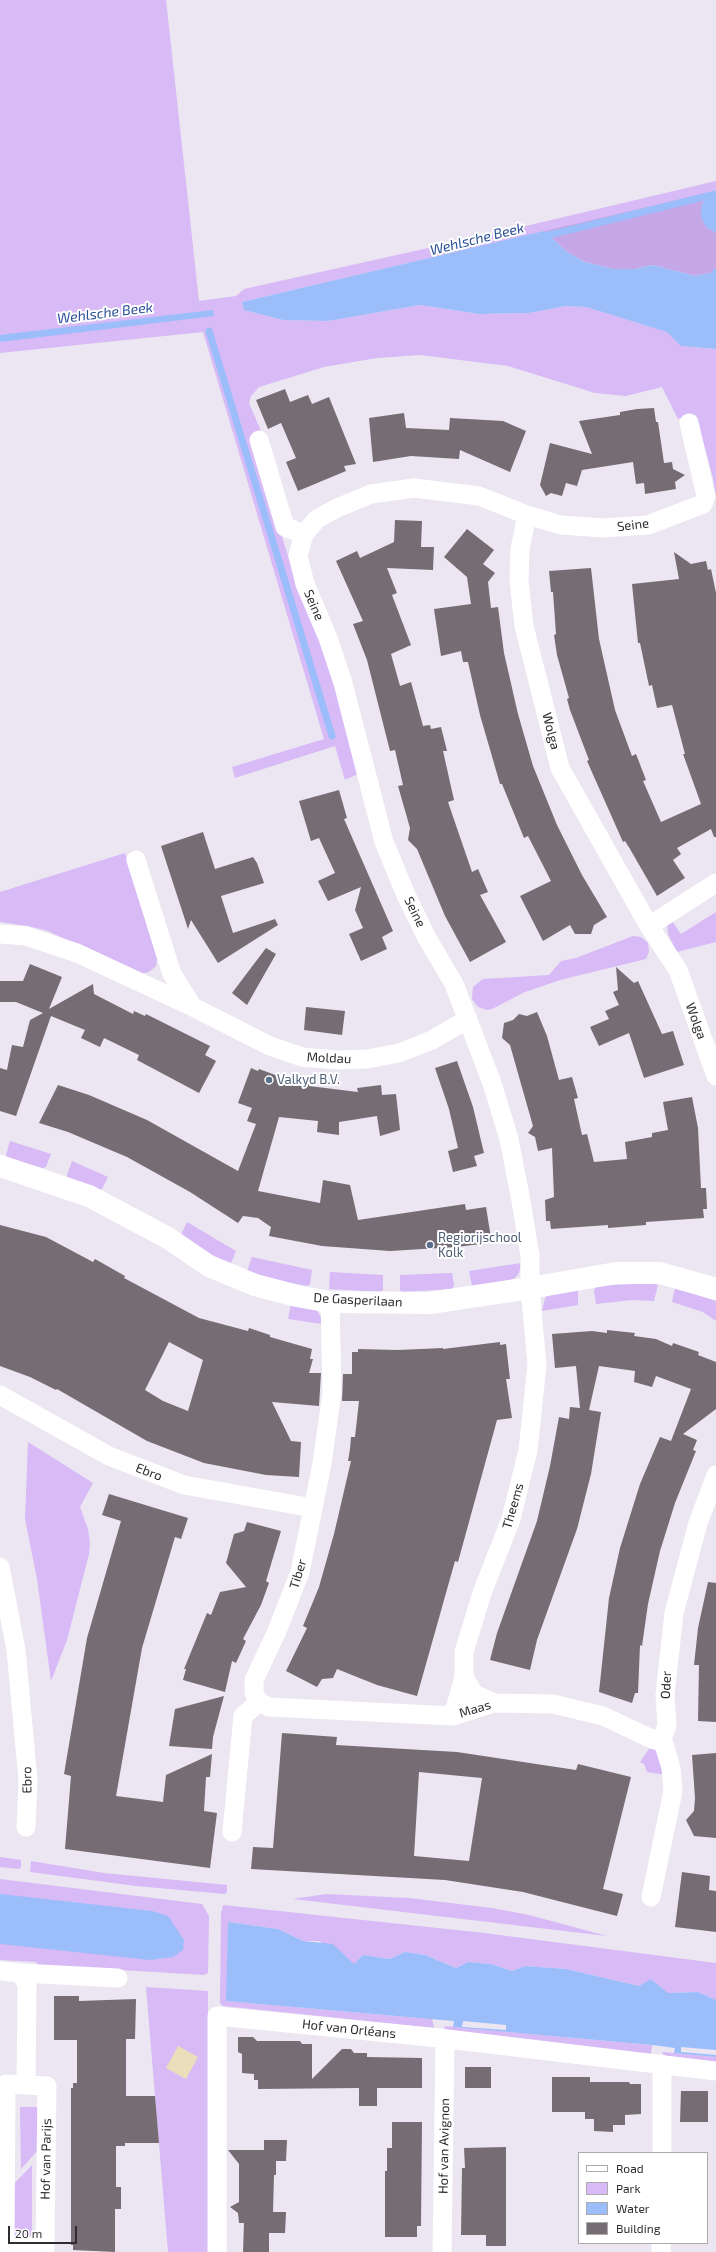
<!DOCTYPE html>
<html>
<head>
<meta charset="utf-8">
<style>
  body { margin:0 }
  #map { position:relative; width:716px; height:2252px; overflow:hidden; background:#ebe6f1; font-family:"Exo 2",sans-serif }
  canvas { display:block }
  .legend { position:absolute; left:578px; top:2152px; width:130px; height:92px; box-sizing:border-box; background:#fff; border:1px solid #ababac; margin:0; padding:5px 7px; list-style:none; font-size:12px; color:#2e2c30 }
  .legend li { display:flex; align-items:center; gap:8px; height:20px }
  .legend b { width:20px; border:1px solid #ababac }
  .scale { position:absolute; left:8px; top:2226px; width:69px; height:18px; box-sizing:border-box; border:2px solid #2e2c30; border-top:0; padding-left:5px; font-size:12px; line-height:14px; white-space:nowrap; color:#2e2c30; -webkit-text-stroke:3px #fff; paint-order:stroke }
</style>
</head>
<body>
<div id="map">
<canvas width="716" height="2252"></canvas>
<ul class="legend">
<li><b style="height:5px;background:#fff"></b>Road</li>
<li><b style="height:11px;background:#d7baf6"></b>Park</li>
<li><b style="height:11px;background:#9bbdfa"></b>Water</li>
<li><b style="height:11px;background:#766c73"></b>Building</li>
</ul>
<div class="scale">20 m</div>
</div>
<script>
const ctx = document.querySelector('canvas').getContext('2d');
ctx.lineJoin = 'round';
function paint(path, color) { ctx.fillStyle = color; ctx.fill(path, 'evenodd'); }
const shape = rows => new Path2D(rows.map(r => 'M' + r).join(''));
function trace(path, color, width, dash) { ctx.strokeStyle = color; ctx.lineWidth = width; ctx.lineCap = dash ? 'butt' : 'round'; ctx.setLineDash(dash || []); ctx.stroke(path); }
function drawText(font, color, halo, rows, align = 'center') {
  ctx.font = font + ' "Exo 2",sans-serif'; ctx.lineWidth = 4; ctx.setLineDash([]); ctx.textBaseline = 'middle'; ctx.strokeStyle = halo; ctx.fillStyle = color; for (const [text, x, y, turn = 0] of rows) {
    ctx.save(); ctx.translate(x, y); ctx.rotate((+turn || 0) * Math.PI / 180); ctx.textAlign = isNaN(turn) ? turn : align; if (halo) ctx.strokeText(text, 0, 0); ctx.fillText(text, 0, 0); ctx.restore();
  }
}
paint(shape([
  [0,0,166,0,199,301,236,296,244,289,509,230,716,181,716,191,242,302,244,310,283,320,328,321,420,305,479,314,529,313,566,306,586,307,668,332,681,346,716,349,716,498,713,478,696,415,678,419,662,387,626,396,595,393,508,366,420,355,377,358,324,367,259,387,251,396,249,403,264,438,271,502,289,559,335,680,358,774,345,780,335,746,235,778,232,767,324,739,203,332,0,353],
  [125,853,157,959,156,966,149,972,139,974,48,931,28,926,0,922,0,892],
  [716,912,716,942,677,952,668,934,667,922,672,921,681,934],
  [633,936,641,937,648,943,649,952,646,959,560,980,525,992,492,1009,487,1010,478,1007,472,999,473,987,483,979,549,975,561,961,576,958],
  [10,1141,51,1154,46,1167,43,1168,8,1158,6,1155],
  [72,1161,108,1177,102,1189,99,1190,68,1178,67,1175],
  [187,1222,236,1251,231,1263,228,1265,180,1237],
  [252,1257,312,1270,310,1284,308,1286,283,1282,264,1278,247,1271],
  [521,1263,519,1273,515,1278,508,1281,472,1286,469,1271],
  [330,1272,383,1275,383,1290,381,1292,329,1289],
  [452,1273,454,1286,452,1289,402,1292,400,1290,400,1275],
  [652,1283,658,1285,654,1301,632,1300,596,1304,594,1290,597,1286],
  [675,1288,716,1301,716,1321,703,1312,672,1302],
  [578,1290,578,1305,542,1311,545,1298,550,1293],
  [291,1303,315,1308,322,1318,322,1324,288,1319],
  [28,1442,93,1483,80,1507,88,1529,90,1542,89,1554,67,1640,51,1681,37,1579,25,1519],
  [651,1746,656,1751,665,1775,647,1772,644,1764,640,1762],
  [0,1857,21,1860,21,1867,19,1869,0,1867],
  [31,1861,104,1873,227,1885,227,1892,225,1894,136,1886,30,1872],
  [0,1879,202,1904,209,1916,208,1973,204,1975,38,1965,36,1962,0,1960],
  [326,1894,409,1898,492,1908,529,1915,607,1936,293,1899],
  [223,1905,484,1933,716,1963,716,2000,698,1992,668,1993,651,1979,639,1986,566,1969,525,1966,512,1971,491,1964,468,1962,456,1968,425,1955,405,1952,390,1959,363,1955,354,1965,319,1941,303,1941,278,1929,228,1922,227,2001,430,2019,432,2019,434,2028,223,2006,220,2003,221,1913],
  [146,1987,208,1991,208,2252,168,2252],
  [445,2026,652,2045,651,2055,444,2031],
  [663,2052,716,2057,716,2063,662,2057],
  [20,2107,38,2107,39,2149,21,2169],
  [32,2165,32,2236,13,2236,13,2185]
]), '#d7baf6');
paint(shape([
  [707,193,701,207,706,227,716,233,716,267,712,273,695,276,653,265,636,269,613,269,585,262,567,252,544,231]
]), '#c5a6e6');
paint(shape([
  [178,2046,198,2057,186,2079,166,2068]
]), '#e9dfba');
paint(shape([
  [716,191,716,233,706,227,701,217,701,207,707,193],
  [544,231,567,252,585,262,613,269,636,269,653,265,695,276,711,273,716,267,716,349,681,346,667,332,586,307,566,306,529,313,479,314,420,305,328,321,283,320,244,310,242,302],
  [213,310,214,316,0,342,0,335],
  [0,1894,152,1911,168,1916,184,1940,183,1950,173,1957,150,1960,0,1944],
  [228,1922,278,1929,303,1941,333,1944,354,1964,363,1955,390,1959,405,1952,425,1955,456,1968,468,1962,491,1964,512,1971,525,1966,566,1969,639,1986,651,1979,668,1993,698,1992,716,2000,716,2057,674,2053,675,2048,652,2045,453,2027,454,2021,430,2019,226,2001]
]), '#9bbdfa');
paint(shape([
  [463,2021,506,2025,506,2030,462,2027],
  [681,2047,716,2050,716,2055,681,2052]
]), '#ebe6f1');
trace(shape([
  [541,237,716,194],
  [209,331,332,736]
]), '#9bbdfa', 7);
paint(shape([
  [285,389,290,402,308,395,312,404,329,397,356,464,344,466,346,471,298,491,286,462,296,458,281,423,268,429,256,400],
  [654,408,656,422,658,422,664,463,672,462,673,469,685,475,675,482,676,489,645,494,644,483,636,484,633,462,582,470,577,486,566,483,562,496,551,493,546,496,540,485,550,443,592,454,579,421,620,415,620,412,637,409],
  [404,413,406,428,449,430,450,418,503,421,526,431,510,472,460,450,459,459,411,456,373,462,369,418],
  [395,520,422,521,421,547,434,547,433,570,387,568,397,593,392,595,411,645,391,654,400,686,411,682,423,726,430,725,431,729,441,727,447,751,443,751,454,800,448,802,472,872,478,869,488,892,480,895,506,942,470,962,445,916,417,849,408,840,410,828,398,786,403,785,395,750,390,751,367,660,353,624,363,621,336,561,357,551,360,558,394,542],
  [467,529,494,550,483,564,495,573,488,582,491,608,498,607,504,653,518,714,533,766,557,825,582,875,607,917,594,925,591,934,575,934,570,925,543,941,520,896,551,881,528,836,524,838,502,784,500,784,480,715,468,662,463,662,461,651,441,656,434,609,471,604,467,577,444,557],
  [674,552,691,564,706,561,708,570,711,569,716,593,716,837,714,837,711,829,677,848,681,854,673,860,685,878,657,896,630,849,625,841,623,842,587,761,589,760,570,710,567,699,569,698,557,655,554,635,556,634,553,592,551,592,549,571,591,568,599,639,615,710,632,756,636,754,646,780,643,781,661,822,701,804,683,754,685,754,672,705,657,708,652,685,649,686,640,643,638,643,632,584,679,579],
  [339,790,347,818,344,819,393,931,382,937,387,949,361,961,349,934,363,928,355,910,361,887,328,901,318,881,335,873,319,838,311,841,299,801],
  [203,832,215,869,253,857,257,863,264,883,221,896,233,933,275,919,278,925,218,963,191,920,188,929,161,846],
  [266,948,276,954,247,1005,232,993],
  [30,964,62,977,49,1009,93,984,94,994,133,1014,134,1011,145,1016,146,1014,210,1046,205,1055,216,1061,199,1093,137,1060,139,1055,104,1038,100,1047,81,1038,85,1030,51,1016,16,1116,0,1111,0,1068,7,1070,12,1045,23,1047,30,1020,43,1013,16,1002,0,1002,0,981,23,981],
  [616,967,634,983,638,981,662,1034,673,1031,684,1065,644,1078,629,1033,599,1046,590,1027,609,1019,605,1011,619,1005,613,992,618,990],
  [306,1007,345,1011,342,1035,304,1030],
  [537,1012,547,1036,559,1080,572,1077,578,1098,574,1099,582,1135,587,1134,594,1162,627,1159,625,1142,652,1137,652,1133,668,1130,663,1102,692,1097,698,1128,701,1188,706,1188,707,1209,703,1209,704,1218,646,1222,646,1225,608,1228,608,1225,551,1229,550,1221,546,1221,545,1200,554,1197,552,1148,538,1151,535,1137,528,1133,533,1126,521,1084,510,1045,502,1038,504,1023,513,1020,519,1014,527,1016],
  [457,1061,473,1107,484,1153,474,1156,477,1166,453,1172,448,1151,458,1148,449,1109,435,1068],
  [251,1068,258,1071,259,1069,289,1080,309,1082,309,1086,358,1092,357,1088,381,1085,382,1095,396,1094,400,1130,380,1136,377,1116,339,1122,339,1135,317,1132,318,1121,279,1117,258,1191,320,1203,323,1180,350,1185,358,1220,465,1204,466,1210,486,1207,491,1238,481,1240,481,1244,456,1247,390,1251,322,1246,269,1236,271,1227,258,1218,243,1216,238,1223,190,1192,127,1157,68,1132,39,1123,58,1085,89,1095,147,1120,238,1171,256,1124,247,1121,252,1108,238,1103],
  [0,1225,46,1237,93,1262,95,1259,125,1276,124,1278,199,1318,248,1331,249,1328,270,1335,270,1337,312,1349,310,1359,313,1359,309,1373,321,1373,319,1406,272,1402,291,1441,301,1442,299,1477,266,1475,204,1463,147,1441,57,1389,56,1390,30,1377,0,1366],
  [169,1342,203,1360,188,1411,163,1401,145,1390],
  [607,1330,635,1333,634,1336,656,1339,672,1346,673,1343,699,1352,698,1355,716,1362,716,1409,683,1434,697,1440,693,1450,696,1451,675,1503,660,1551,648,1604,642,1646,640,1645,638,1693,635,1693,632,1703,599,1692,609,1598,620,1548,640,1484,660,1437,671,1441,691,1389,656,1376,652,1387,634,1382,635,1371,599,1366,589,1410,601,1412,591,1474,577,1529,537,1640,530,1670,490,1660,497,1633,537,1521,550,1466,559,1417,569,1419,570,1407,580,1408,576,1366,555,1368,552,1334,592,1331,607,1333],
  [500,1342,500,1345,506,1344,510,1379,506,1379,512,1418,497,1420,458,1562,455,1561,417,1696,377,1685,337,1669,333,1678,322,1679,317,1687,286,1671,307,1628,303,1626,319,1587,334,1534,351,1461,348,1461,350,1449,351,1437,355,1437,359,1401,342,1401,343,1374,352,1374,352,1352,358,1352,358,1349,398,1350,443,1348,443,1349],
  [109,1494,188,1518,181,1539,175,1537,142,1648,116,1796,163,1802,166,1775,212,1754,210,1777,206,1777,204,1811,217,1813,210,1868,65,1849,71,1776,64,1774,87,1638,121,1521,102,1515],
  [247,1522,281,1531,266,1581,269,1583,261,1605,243,1639,246,1641,236,1663,232,1661,225,1692,183,1680,186,1669,184,1669,207,1613,211,1615,220,1592,246,1587,226,1563,234,1534,244,1531],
  [708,1582,716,1583,716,1722,698,1721,699,1665,694,1665,698,1628],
  [224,1696,213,1737,212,1749,169,1746,175,1709],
  [282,1733,337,1737,336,1745,457,1752,576,1770,578,1764,631,1777,603,1889,623,1894,617,1916,523,1892,445,1880,251,1869,253,1847,273,1848],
  [419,1772,482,1778,469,1861,414,1856],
  [716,1753,716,1838,694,1836,686,1820,694,1811,695,1798,692,1755],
  [682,1872,710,1876,709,1890,716,1891,716,1932,675,1927],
  [54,1996,79,1996,79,2001,136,1999,135,2039,126,2039,126,2096,155,2096,159,2143,125,2143,125,2146,116,2146,116,2187,121,2187,121,2209,115,2209,115,2252,73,2250,73,2245,71,2245,71,2088,73,2088,73,2083,77,2083,77,2040,54,2040],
  [238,2037,253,2037,257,2041,300,2041,302,2044,312,2044,312,2079,342,2049,351,2049,354,2053,367,2053,367,2057,422,2058,422,2088,377,2088,377,2106,359,2106,359,2088,258,2089,258,2080,254,2080,254,2074,242,2073,242,2054,238,2052],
  [465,2067,491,2067,491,2088,465,2088],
  [552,2077,590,2077,590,2082,629,2082,630,2084,641,2084,641,2114,625,2115,625,2125,613,2125,613,2132,594,2131,594,2119,585,2119,585,2112,552,2112],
  [681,2091,708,2091,708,2122,680,2122],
  [392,2122,422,2122,421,2226,417,2226,417,2237,385,2237,385,2171,387,2171,387,2148,392,2148],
  [264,2140,287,2140,286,2161,276,2161,276,2175,274,2175,273,2212,286,2212,285,2233,269,2233,269,2252,243,2252,244,2223,239,2223,238,2213,230,2207,239,2202,239,2164,228,2150,264,2150],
  [506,2147,506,2246,486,2246,486,2235,461,2235,462,2168,465,2168,464,2148]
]), '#766c73');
trace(shape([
  [259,440,285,527,304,534],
  [527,515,520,549,519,580,524,626,560,768,649,926,678,970,716,1076],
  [136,860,172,974,193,1007],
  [649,926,716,883],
  [0,934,26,936,77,953,193,1007,270,1046,302,1057,337,1060,367,1059,399,1053,432,1040,468,1019],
  [0,1395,109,1456,184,1485,313,1508],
  [0,1567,16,1650,28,1780,26,1827],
  [259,1702,254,1693,254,1680,277,1631,300,1572,322,1464,332,1392,330,1302],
  [259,1702,269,1707,453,1716,494,1703,553,1704,603,1716,654,1740,662,1738],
  [494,1703,474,1694,464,1677,464,1652,482,1593,511,1519,528,1450,537,1365,530,1288,530,1256,521,1201,509,1139,492,1083,454,984,427,938,406,895,384,842,343,683,328,638,305,584,298,556,304,534,317,519,337,508,371,494,414,488,479,496,527,515,561,525,603,528,648,525,703,504,706,496,689,423],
  [453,1716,464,1677],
  [232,1832,243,1716,259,1702],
  [651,1897,673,1791,671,1768,662,1738,667,1726,665,1695,674,1613,698,1523,716,1475],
  [0,1971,21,1973,27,1985,26,2085],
  [21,1973,118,1978],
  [6,2084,47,2086,45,2247,5,2246,6,2084],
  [662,2153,662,2064],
  [217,2252,217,2016,439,2038,716,2071],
  [442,2252,445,2039],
  [661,2252,661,2243]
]), '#fff', 19);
trace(shape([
  [0,1166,89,1196,168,1238,209,1266,255,1285,297,1296,330,1302,430,1303,530,1288,616,1273,660,1273,716,1289]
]), '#fff', 22);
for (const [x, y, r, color] of [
  [269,1080,4,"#5c6f8a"],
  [430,1245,4,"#5c6f8a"]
]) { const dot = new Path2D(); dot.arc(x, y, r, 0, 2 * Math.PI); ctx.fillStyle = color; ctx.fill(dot); trace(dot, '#fff', 1.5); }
drawText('13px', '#2e2c30', '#fff', [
  ["Seine",633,525,-7],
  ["Seine",314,605,67],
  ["Wolga",551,731,76],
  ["Seine",415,912,64],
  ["Wolga",696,1021,70],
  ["Moldau",329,1058,3],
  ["De Gasperilaan",358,1300,3],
  ["Ebro",149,1472,21],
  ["Theems",513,1506,-74],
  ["Tiber",298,1574,-73],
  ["Oder",666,1685,-88],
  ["Maas",475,1709,-17],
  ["Ebro",27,1780,-91],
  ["Hof van Orléans",349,2029,6],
  ["Hof van Avignon",444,2146,-89],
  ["Hof van Parijs",46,2159,-89]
]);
drawText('13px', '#4e5e75', '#fff', [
  ["Valkyd B.V.",277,1080],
  ["Regiorijschool",438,1238],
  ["Kolk",438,1253]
], 'left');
drawText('italic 14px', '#2a4f97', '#fff', [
  ["Wehlsche Beek",477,239,-14],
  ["Wehlsche Beek",105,313,-7]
]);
</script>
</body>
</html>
